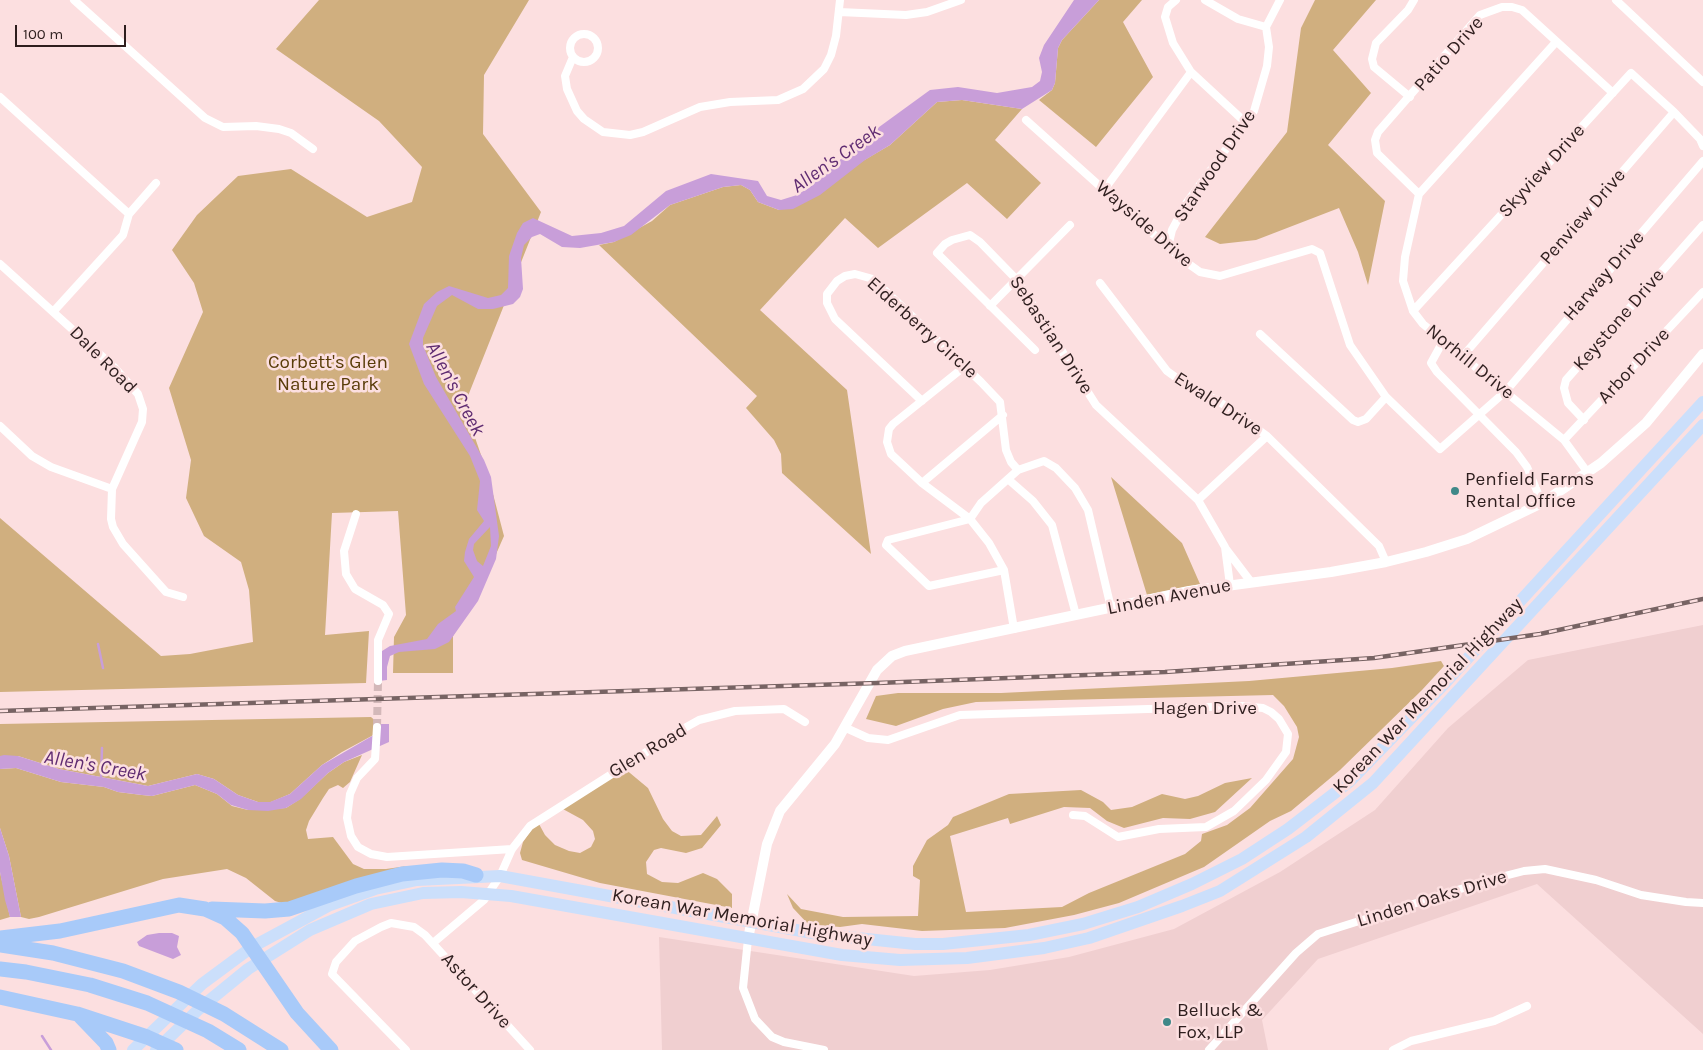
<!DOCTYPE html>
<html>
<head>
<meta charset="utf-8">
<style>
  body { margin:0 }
  #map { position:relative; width:1703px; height:1050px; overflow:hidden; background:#fcdfe0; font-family:Karla,sans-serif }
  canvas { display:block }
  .scale { position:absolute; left:15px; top:25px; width:111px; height:22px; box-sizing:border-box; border:2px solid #2e1e1e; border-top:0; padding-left:6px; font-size:15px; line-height:18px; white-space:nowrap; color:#2e1e1e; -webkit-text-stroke:4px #fcdfe0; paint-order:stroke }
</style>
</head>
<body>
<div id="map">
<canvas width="1703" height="1050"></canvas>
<div class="scale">100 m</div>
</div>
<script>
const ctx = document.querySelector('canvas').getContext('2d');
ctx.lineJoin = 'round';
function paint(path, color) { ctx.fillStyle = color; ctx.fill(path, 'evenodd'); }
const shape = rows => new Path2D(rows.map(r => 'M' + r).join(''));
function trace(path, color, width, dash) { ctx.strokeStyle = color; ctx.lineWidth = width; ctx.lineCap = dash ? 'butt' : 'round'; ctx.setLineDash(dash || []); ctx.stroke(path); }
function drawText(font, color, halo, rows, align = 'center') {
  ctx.font = font + ' Karla,sans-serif'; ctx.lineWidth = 5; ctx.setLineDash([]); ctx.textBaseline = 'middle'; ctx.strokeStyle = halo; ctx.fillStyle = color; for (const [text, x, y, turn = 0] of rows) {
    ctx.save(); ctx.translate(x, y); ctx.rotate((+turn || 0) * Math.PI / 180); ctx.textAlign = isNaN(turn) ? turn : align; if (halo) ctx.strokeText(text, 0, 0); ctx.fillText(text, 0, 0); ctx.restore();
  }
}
paint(shape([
  [1703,625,1703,1034,1537,884,1318,959,1262,1020,1268,1050,662,1050,659,937,914,976,990,970,1069,957,1174,929,1280,872,1375,810,1448,728,1528,660]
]), '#f0cfd0');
paint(shape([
  [319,0,529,0,484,75,483,134,541,212,464,406,488,475,504,536,482,586,453,636,453,673,393,673,394,637,406,615,398,511,332,513,325,635,369,631,366,683,0,692,0,518,161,656,190,654,253,642,249,590,241,562,204,536,186,498,191,460,169,388,203,312,194,283,172,250,197,215,238,176,291,169,367,217,412,202,422,167,379,121,276,49],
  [1099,0,1142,0,1123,22,1153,77,1096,147,1039,100,1052,90,1055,83,1058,48,1062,40],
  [1315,0,1376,0,1333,50,1371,93,1328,145,1385,201,1368,285,1358,252,1339,208,1256,240,1220,244,1205,237,1287,132,1301,28],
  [962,100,1022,109,995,140,1041,183,1007,219,967,183,878,248,845,218,760,310,847,390,871,554,782,473,781,454,774,440,746,408,757,396,599,245,614,242,652,221,670,205,723,187,741,185,750,190,758,202,779,210,890,145,937,102],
  [1111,477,1182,543,1200,584,1147,595],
  [1441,661,1444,666,1422,690,1340,770,1291,811,1270,821,1204,867,1119,903,1074,915,1005,928,922,931,862,924,840,927,808,924,793,908,787,894,801,909,843,917,918,916,920,880,913,876,913,866,927,840,948,825,953,817,1009,794,1081,790,1103,802,1111,810,1132,807,1162,794,1185,799,1198,796,1225,783,1252,778,1215,812,1190,819,1163,818,1124,828,1107,821,1090,808,1064,807,1010,824,1008,818,950,836,966,912,1062,907,1089,893,1185,854,1201,841,1202,834,1227,825,1250,808,1293,759,1299,737,1297,727,1284,706,1273,695,976,702,943,709,896,726,866,719,876,696,898,693,1001,693,1249,681,1392,668],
  [371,717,379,724,379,732,342,752,322,765,290,794,271,802,258,802,238,795,214,779,197,774,148,786,59,769,18,756,0,756,0,724],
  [362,755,350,782,343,788,338,785,329,789,323,798,309,821,306,830,308,839,333,837,353,864,364,869,386,869,407,866,288,905,275,901,246,878,227,869,163,879,39,917,29,919,21,917,9,856,0,828,0,769,16,768,61,782,104,787,118,792,142,795,152,796,195,785,217,794,232,806,248,810,286,808,300,799,328,773,344,762],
  [624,768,648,788,663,819,672,831,681,836,701,835,717,816,721,825,702,848,686,853,661,848,654,850,646,862,647,874,662,882,678,883,703,873,717,879,732,894,732,908,600,883,522,860,520,853,523,842,532,829,539,824,545,835,555,845,569,851,580,853,591,847,595,839,593,831,583,820,561,808],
  [0,872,10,917,0,920]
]), '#d0af7f');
paint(shape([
  [1074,0,1099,0,1062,40,1058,48,1055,83,1052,90,1022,109,962,100,937,102,890,145,865,160,820,195,793,209,779,210,758,202,750,190,741,185,723,187,670,205,631,235,614,242,580,248,562,247,540,234,532,237,524,245,521,258,523,289,520,297,513,304,493,309,478,309,452,295,437,306,423,338,423,345,436,377,484,460,491,477,499,536,496,559,478,601,449,642,435,649,399,652,390,656,387,667,387,680,379,681,380,656,382,651,390,646,427,639,438,624,456,611,455,607,474,577,464,561,465,552,469,539,484,521,477,510,480,481,470,456,424,384,409,344,424,304,437,292,449,286,488,298,501,295,508,288,509,256,517,233,523,223,533,218,572,236,601,233,624,226,666,191,711,174,758,181,767,196,781,200,797,195,810,187,864,138,930,90,958,87,997,93,1032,87,1040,81,1042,72,1039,58,1044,45],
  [490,527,491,546,483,566,477,561,473,550,474,544],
  [379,724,389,724,389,742,344,762,328,773,301,799,286,808,268,811,248,810,231,805,217,794,195,785,152,796,142,795,118,792,104,787,61,782,16,768,0,769,0,756,4,755,18,756,59,769,148,786,197,774,214,779,238,795,258,802,270,802,290,794,322,765,379,732],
  [0,828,9,856,21,917,10,917,5,900,0,872],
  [159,933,172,933,179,936,177,947,181,955,173,959,139,946,137,942,147,935]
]), '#c89ed9');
trace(shape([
  [98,644,103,668],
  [101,779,102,748],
  [42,1036,51,1050]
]), '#c89ed9', 2.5);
trace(shape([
  [377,727,378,681]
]), '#d3b8b9', 8, [8, 4]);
trace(shape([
  [74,0,205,118,223,127,256,126,279,129,291,133,313,149],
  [1176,0,1168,7,1165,17,1173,43,1191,72,1245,122],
  [1205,0,1238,19,1266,27],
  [1616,0,1703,82],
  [839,12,906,15,927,12,961,0],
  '570 48a14 14 0 1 1 28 0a14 14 0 1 1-28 0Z',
  [1556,42,1419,194,1405,257,1403,281,1413,311,1423,324,1564,440,1588,473],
  [573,57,565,76,567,89,577,111,584,119,603,132,630,135,643,132,700,107,730,102,778,100,803,89,824,69,831,55,836,36,840,0],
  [0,97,129,214],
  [1410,97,1374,67,1372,59,1376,43,1408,10,1414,0],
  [1026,120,1179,257,1200,272,1220,276,1312,249,1320,253,1350,345,1386,397,1440,449,1506,391,1703,161],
  [1104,190,1191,72],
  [1419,194,1377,153,1375,140,1378,132,1480,15,1502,7,1512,7,1522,10,1613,93],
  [1168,247,1172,230,1187,202,1254,111,1267,66,1269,47,1266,27,1280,0],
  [0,264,114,367,138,394,143,409,142,422,112,489,111,519,113,527,123,544,166,592,183,597],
  [1100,283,1167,371,1192,389,1217,400,1267,436,1379,546,1386,562],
  [990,306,1070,225],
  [1413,311,1631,73,1674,112,1700,139,1703,146],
  [53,312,123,235,129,214,156,183],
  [1260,334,1353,420,1358,422,1366,419,1386,397],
  [1442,343,1431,363,1437,372,1516,452,1527,467,1542,503],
  [1035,350,937,253,945,244,952,240,970,235,980,242,1017,280,1096,405,1198,500,1225,547,1230,585],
  [1462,357,1674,112],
  [964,367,893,424,889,429,887,442,891,454,922,483,970,519,989,543,1004,570,1014,629],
  [922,401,835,319,827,303,827,294,837,281,845,276,855,274,873,279,981,382,1000,402,1006,450,1011,462,1018,470],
  [1584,420,1568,403,1564,388,1566,380,1703,225],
  [0,426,32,456,51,467,112,489],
  [1564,440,1703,292],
  [1009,480,1033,501,1052,525,1076,615],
  [922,483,1003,415],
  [1198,500,1267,436],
  [356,514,344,551,346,574,355,589,383,605,389,614,378,640,378,681],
  [970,519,981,503,1018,470,1044,461,1056,468,1075,488,1088,510,1111,608],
  [970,519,888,540,886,545,929,586,1004,570],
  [1226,549,1251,582],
  [377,727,375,759,357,778,350,794,347,818,351,836,358,847,371,854,387,857,512,849],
  [846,728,868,738,888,740,960,715,1242,706,1263,708,1271,712,1279,719,1288,734,1286,752,1266,780,1234,811,1206,827,1159,829,1118,837,1085,816,1073,815],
  [748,939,743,988,755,1019,772,1037,784,1042,824,1050],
  [433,943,484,900,500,876,512,849,530,826,681,730,699,720,735,711,784,709,805,722],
  [406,1050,332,974,336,962,355,941,381,927,391,923,414,927,425,935,530,1050],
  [1209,1050,1296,953,1318,934,1489,880,1524,871,1545,869,1596,880,1641,895,1686,902,1703,903],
  [1393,1050,1411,1041,1494,1021,1527,1006]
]), '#fff', 8);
trace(shape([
  [748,939,767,844,780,811,835,744,877,670,892,656,905,651,1189,591,1331,572,1386,562,1426,552,1467,539,1542,503,1601,463,1646,423,1703,354]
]), '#fff', 10);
trace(shape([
  [133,1050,202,984,252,947,330,905,375,889,417,880,500,876,818,934,915,944,943,944,1029,935,1083,924,1138,907,1192,884,1242,859,1288,829,1349,782,1445,683,1703,402],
  [156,1050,199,1009,248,969,310,930,371,904,423,893,461,892,511,896,842,955,900,960,967,958,1044,948,1089,938,1182,906,1220,891,1306,837,1373,783,1703,425]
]), '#cbdffb', 12);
trace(shape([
  [212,909,265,911,289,909,356,886,402,874,442,870,463,871,476,875],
  [0,938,60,931,179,905,205,909,225,918,242,933,297,1013,331,1050],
  [0,945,53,953,123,971,179,992,224,1014,281,1050],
  [0,969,26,972,90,985,147,1003,208,1031,239,1050],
  [0,997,77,1014,147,1037,176,1050],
  [80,1016,106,1043,109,1050]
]), '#a8caf9', 15);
const rail = shape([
  [0,711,877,683,1165,672,1374,658,1540,634,1703,599]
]);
trace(rail, '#776363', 4.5);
trace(rail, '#fcdfe0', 2.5, [8]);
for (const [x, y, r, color] of [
  [1455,491,5,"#408888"],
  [1167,1022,5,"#408888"]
]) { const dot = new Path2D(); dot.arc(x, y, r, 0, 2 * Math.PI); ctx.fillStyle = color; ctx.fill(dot); trace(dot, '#fcdfe0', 2); }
drawText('19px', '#2e1e1e', '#fcdfe0', [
  ["Patio Drive",1449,54,-48],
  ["Starwood Drive",1215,166,-56],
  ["Skyview Drive",1542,171,-48],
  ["Penview Drive",1583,217,-49],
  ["Wayside Drive",1144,224,41],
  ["Harway Drive",1604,276,-49],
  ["Keystone Drive",1619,320,-49],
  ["Elderberry Circle",922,328,42],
  ["Sebastian Drive",1051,335,57],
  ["Dale Road",103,360,45],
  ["Norhill Drive",1470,362,39],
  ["Arbor Drive",1634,366,-47],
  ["Ewald Drive",1218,404,33],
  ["Linden Avenue",1169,597,-11],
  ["Korean War Memorial Highway",1428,696,-46],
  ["Hagen Drive",1205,709],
  ["Glen Road",648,751,-31],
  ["Linden Oaks Drive",1432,899,-17],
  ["Korean War Memorial Highway",742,918,10],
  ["Astor Drive",476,991,48]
]);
drawText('19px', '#593c08', '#fcdfe0', [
  ["Corbett's Glen",328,363],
  ["Nature Park",328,385]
]);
drawText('19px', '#2e1e1e', '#fcdfe0', [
  ["Penfield Farms",1465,480],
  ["Rental Office",1465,502],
  ["Belluck &",1177,1011],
  ["Fox, LLP",1177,1033]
], 'left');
drawText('italic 20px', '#5f2b71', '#fcdfe0', [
  ["Allen's Creek",836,159,-35],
  ["Allen's Creek",455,389,62],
  ["Allen's Creek",95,766,10]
]);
</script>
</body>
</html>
